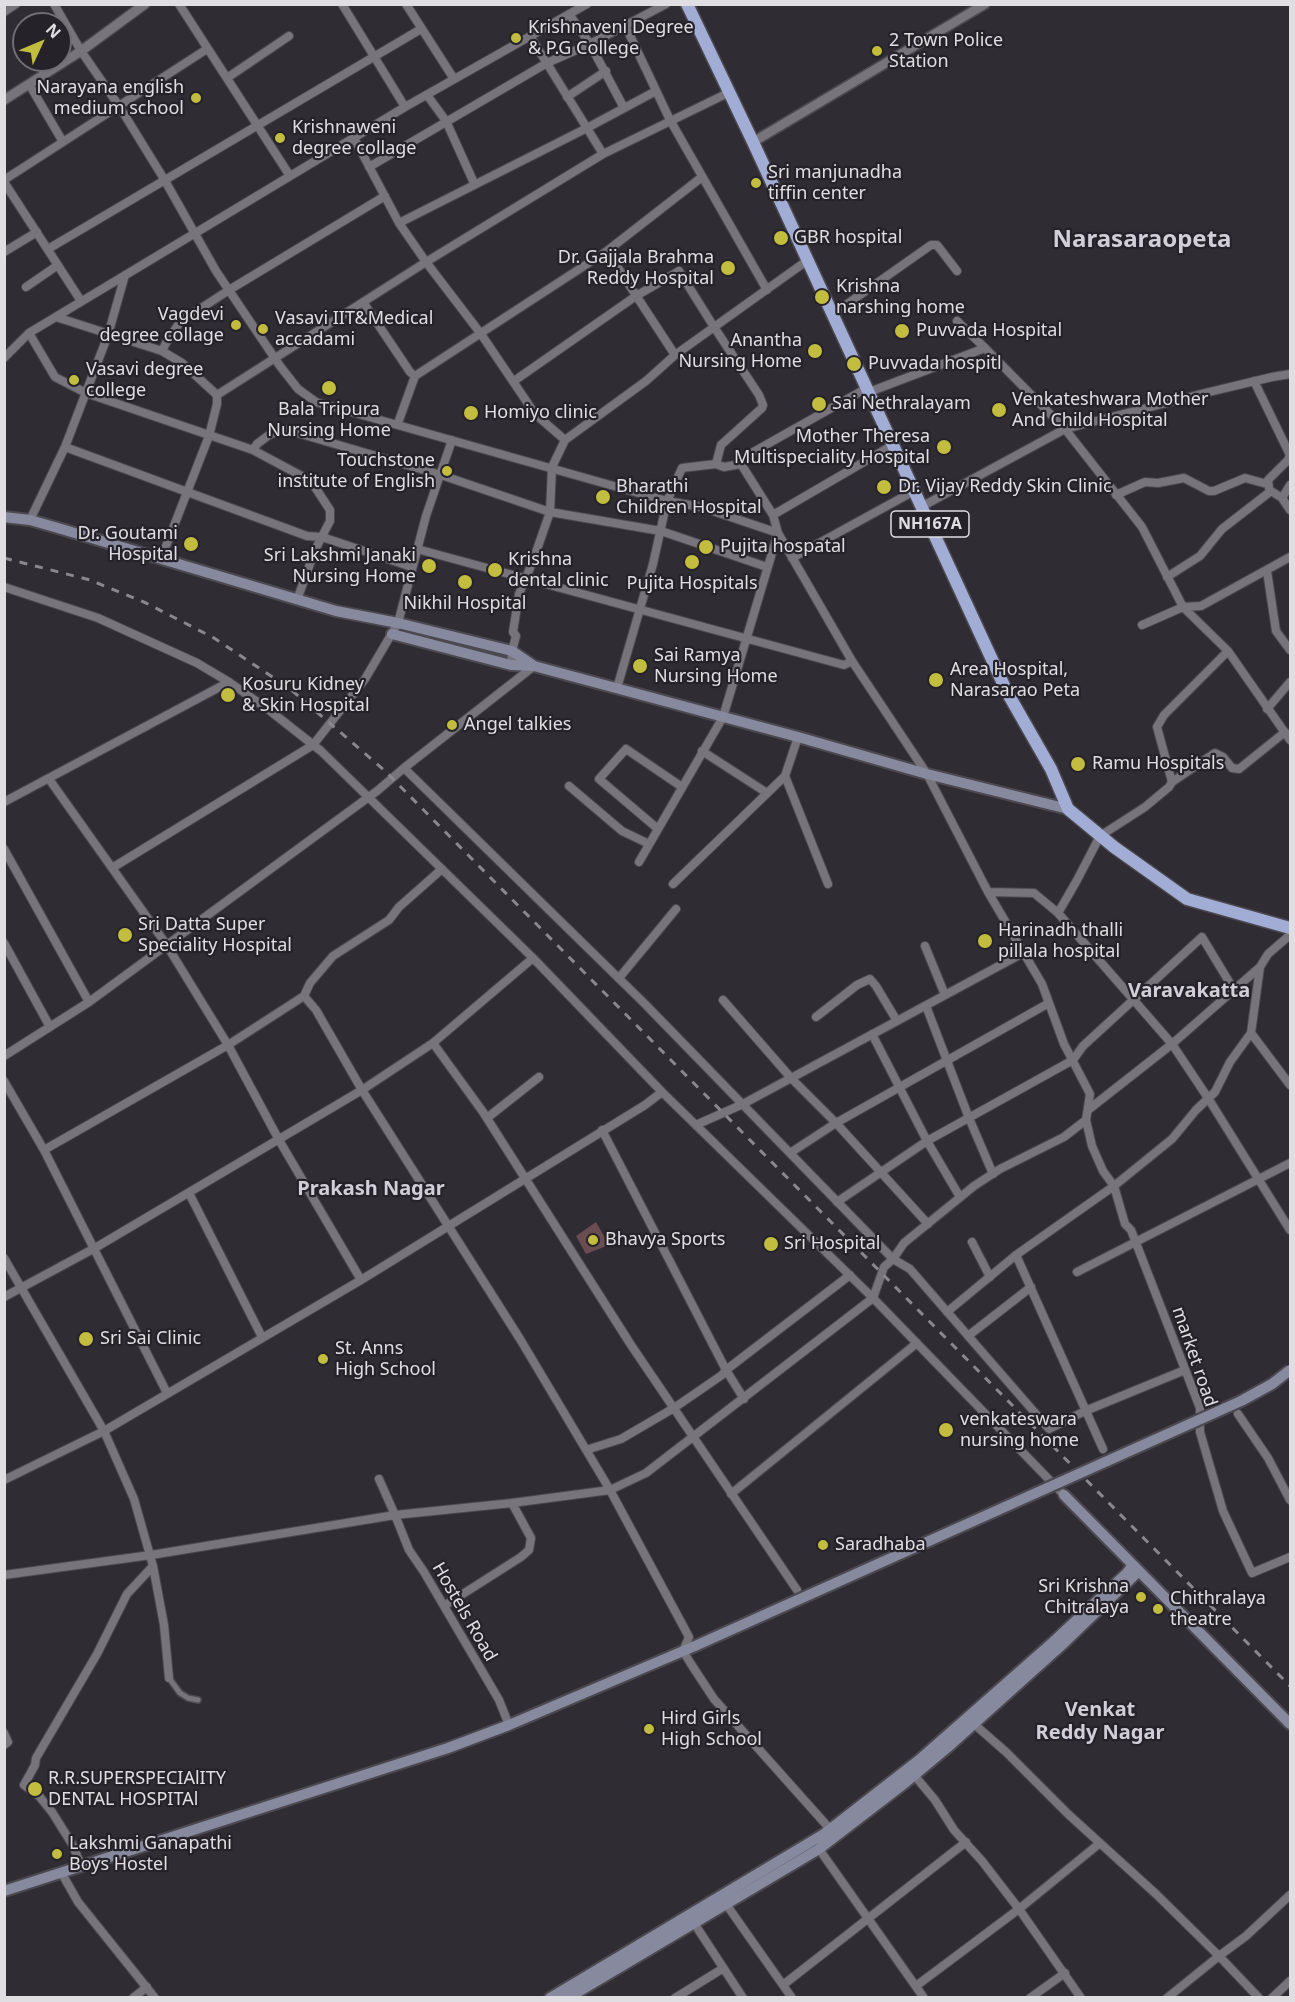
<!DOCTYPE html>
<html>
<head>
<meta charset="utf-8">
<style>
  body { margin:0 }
  #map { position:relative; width:1295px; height:2002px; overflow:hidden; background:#2f2c33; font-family:"Noto Sans",sans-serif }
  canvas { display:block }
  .frame { position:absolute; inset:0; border:6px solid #e0dee3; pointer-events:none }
  .north { position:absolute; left:12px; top:12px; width:60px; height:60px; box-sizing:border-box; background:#252229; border:2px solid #706d73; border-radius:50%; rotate:46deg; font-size:16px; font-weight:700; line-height:24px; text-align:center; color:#e0dee3 }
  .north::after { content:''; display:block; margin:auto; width:21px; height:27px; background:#c2bd3f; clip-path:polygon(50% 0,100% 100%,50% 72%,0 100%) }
</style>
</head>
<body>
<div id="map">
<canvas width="1295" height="2002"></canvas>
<div class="frame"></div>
<div class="north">N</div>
</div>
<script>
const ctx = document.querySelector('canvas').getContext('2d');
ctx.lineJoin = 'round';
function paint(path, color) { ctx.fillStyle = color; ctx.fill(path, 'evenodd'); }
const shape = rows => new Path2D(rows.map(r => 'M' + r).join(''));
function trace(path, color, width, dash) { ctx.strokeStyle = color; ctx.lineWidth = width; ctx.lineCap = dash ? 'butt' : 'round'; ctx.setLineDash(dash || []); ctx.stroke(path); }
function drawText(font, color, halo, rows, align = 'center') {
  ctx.font = font + ' "Noto Sans",sans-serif'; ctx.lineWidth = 4.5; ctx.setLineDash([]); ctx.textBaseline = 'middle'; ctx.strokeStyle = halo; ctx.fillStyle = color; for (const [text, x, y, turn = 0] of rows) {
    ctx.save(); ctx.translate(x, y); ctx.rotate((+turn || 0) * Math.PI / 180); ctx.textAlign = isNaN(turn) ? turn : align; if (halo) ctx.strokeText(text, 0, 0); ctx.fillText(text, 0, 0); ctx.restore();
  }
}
paint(shape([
  [596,1222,609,1245,586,1254,576,1236]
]), '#6a4d51');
const pedestrian = shape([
  [169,1678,180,1693,188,1698,198,1700]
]);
const minor = shape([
  [54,4,81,51,119,106,164,179,216,271,280,366,298,389,316,402,667,501,682,468,716,464,724,467,741,464,748,455,867,388],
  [179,4,290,176],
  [342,4,405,107],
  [406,4,454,79],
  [4,12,16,4],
  [569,14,590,44,624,108],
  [625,25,670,120,767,290],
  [530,36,603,154],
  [227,78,289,36],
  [29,84,63,142],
  [427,95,446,121,474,183],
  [567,97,606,71],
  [354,138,399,223,587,128,656,91],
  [369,167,547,63,590,44,666,4],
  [4,180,207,49],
  [4,182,81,301],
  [399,223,426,262,481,334,535,414,565,440],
  [48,249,421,29],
  [607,251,675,355],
  [4,252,37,232],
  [26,287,58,265],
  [363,302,410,372,415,376],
  [833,314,931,245,937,245,957,271],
  [56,317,162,351,182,363,217,395,217,404,209,436,161,559],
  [29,333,55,377,86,393,253,450,311,481,330,510,330,521,315,550,297,600],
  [985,348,1065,429,1142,527,1183,607,1228,651,1290,740],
  [162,351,166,343,180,322,229,290,385,196],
  [4,358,29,333,405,107,587,4],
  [514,381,636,296,679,271,714,327,759,395,763,405,762,408,721,445,716,464],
  [1254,381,1290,455,1288,460,1268,480,1269,488],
  [869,392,985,348,957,321],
  [217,395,426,262,603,154,730,92],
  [398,423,415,376,607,251,702,177],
  [65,447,307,536,322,537,412,567],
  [253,450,257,444,269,435,284,429,441,475,550,512,533,561,519,594,513,632,516,636,512,651,511,665],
  [1116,495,1145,482,1158,483,1184,478,1209,491,1214,491,1245,478,1267,484],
  [1282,498,1290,510],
  [921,507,1065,429,1205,393,1272,377,1290,374],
  [773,515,893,445],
  [30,520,65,447,108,335,125,275],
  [417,549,844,665,852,661],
  [792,558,914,491],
  [767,567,661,531,550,512,552,467,565,440,646,381,675,355,808,260],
  [1267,571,1276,631,1290,650],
  [1167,577,1200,556,1222,529,1271,491,1282,498,1290,485],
  [4,587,98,618,197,663,229,682,269,710,321,751,533,958,662,1092,873,1298,1064,1495],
  [1142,625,1183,607,1201,606,1290,557],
  [617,688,653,564,667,501,701,507,778,533],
  [1267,709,1290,682],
  [702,751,767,793],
  [404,768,645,1004,893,1259,910,1269,1049,1429,1085,1411,1185,1370],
  [785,776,828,884],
  [49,779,166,944,228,1045,279,1140,361,1280],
  [1172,782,1157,727,1164,715,1228,651],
  [569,786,622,831,649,844],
  [4,802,229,682],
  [658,829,599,779,626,749,682,787],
  [4,849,89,1002],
  [639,862,723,717,778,533],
  [112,868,313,745,365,679,398,623,426,516,452,440],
  [442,869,399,907,389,920,333,956,310,983,304,996,316,1010,362,1090,520,1339,610,1490,689,1637,683,1651,691,1664,714,1699,830,1829],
  [673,884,785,776,798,737],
  [988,892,1034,893,1058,913,1172,1044,1208,1098,1290,1230],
  [1058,913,1076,882,1100,836,1145,807,1169,787,1172,782,1215,753,1223,757,1232,768,1239,769,1285,732],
  [4,943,50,1027],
  [925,946,945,995],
  [619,978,676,909],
  [723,1000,791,1078,836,1123,928,1224],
  [926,1006,969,1118,993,1174],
  [816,1017,857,985,870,979,876,986,897,1021],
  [1251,1033,1290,1085],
  [872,1034,927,1141,960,1197],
  [433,1043,483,1112,631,1345,797,1590],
  [4,1056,89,1002,377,791,404,768,534,666],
  [4,1081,44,1150,167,1393],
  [1088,1110,1172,1044,1260,967],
  [487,1118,539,1077],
  [1086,1120,1092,1146,1103,1171,1114,1186,1172,1139,1196,1110,1215,1092,1230,1062,1251,1033,1260,967,1268,954,1290,935],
  [696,1125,743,1104,1023,953],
  [44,1150,228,1045,304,996],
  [790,1153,836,1123,1049,1003],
  [189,1193,262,1337],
  [837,1202,927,1141,1073,1060,1083,1046,1202,937,1234,990],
  [972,1242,990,1277],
  [1016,1255,1103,1449],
  [4,1258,104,1431,134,1499,153,1566,164,1625,169,1678],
  [1077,1272,1290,1163],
  [4,1297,95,1248,362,1090,433,1043,533,958],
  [947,1312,1016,1255,1114,1186,1125,1224,1131,1230,1200,1408,1200,1432,1223,1511,1252,1573,1290,1557],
  [968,1336,1031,1287],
  [744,1399,726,1370,850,1275],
  [1238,1414,1268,1458,1290,1500],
  [586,1450,621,1439,674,1408,722,1375,726,1370,602,1130],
  [379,1479,395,1515,512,1503,610,1490,646,1473,873,1298,884,1267,893,1259,904,1243,974,1186,1000,1169,1064,1137,1086,1120,1090,1094,1064,1044,1042,984,988,892,927,774,852,661,778,533,773,515,741,464],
  [4,1480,104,1431,361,1280,645,1105,662,1092],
  [731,1494,917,1343],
  [4,1575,151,1555,395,1515,409,1550,424,1572,499,1700,509,1725],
  [444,1606,521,1557,529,1550,531,1538,512,1503],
  [974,1724,1006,1752,1068,1814,1156,1894,1219,1956,1246,1936,1290,1895],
  [4,1733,8,1742,4,1745],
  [914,1775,935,1800,954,1830,982,1861,1019,1909,1081,1998],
  [819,1849,924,1998],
  [81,1865,72,1844,52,1812,39,1796,24,1785,35,1765,36,1758,97,1654,127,1594,153,1566],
  [61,1872,78,1902,155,1998],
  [726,1904,792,1998],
  [694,1923,743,1998],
  [783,1985,966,1842],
  [916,1986,1019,1909,1100,1843],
  [133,1998,147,1987],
  [675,1998,722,1969],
  [1030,1998,1065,1973],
  [1167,1998,1219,1956,1259,1998],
  [1272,1998,1290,1981]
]);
const tertiary = shape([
  [4,100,81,51,145,4],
  [753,142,985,4]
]);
const secondary = shape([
  [4,517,30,520,58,528,336,611,398,623,512,651,534,666],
  [392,634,511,665,534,666,798,737,927,774,1068,809],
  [1064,1495,1290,1724],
  [4,1891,448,1748,509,1725,695,1646],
  [550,1998,824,1834,919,1760,1052,1643,1126,1574,1133,1565],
  [568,1998,819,1849,905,1783,947,1748,1064,1643,1139,1571]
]);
const trunk = shape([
  [687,4,753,142,1007,692,1051,769,1068,809,1114,847,1187,899,1290,928]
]);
trace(pedestrian, '#4b494f', 8);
trace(minor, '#4b494f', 10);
trace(tertiary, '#4b494f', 12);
trace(secondary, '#4b494f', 14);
trace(trunk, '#4b494f', 15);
trace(pedestrian, '#77747c', 5);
trace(minor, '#77747c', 8);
trace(tertiary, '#77747c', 9);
trace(secondary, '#87899e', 10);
trace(trunk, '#a2add6', 12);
trace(shape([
  [4,558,90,580,146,603,214,638,289,688,384,770,1290,1686]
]), '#8a888e', 3, [8, 8]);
const secondaryBridge = shape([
  [695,1646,1241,1401,1272,1384,1290,1370]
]);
trace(secondaryBridge, '#4b494f', 14, []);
trace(secondaryBridge, '#87899e', 10);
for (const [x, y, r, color] of [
  [516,38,6,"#c2bd3f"],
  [877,51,6,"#c2bd3f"],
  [196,98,6,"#c2bd3f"],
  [280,138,6,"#c2bd3f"],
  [756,183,6,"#c2bd3f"],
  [781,238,8,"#c2bd3f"],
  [728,268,8,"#c2bd3f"],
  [822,297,8,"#c2bd3f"],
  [236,325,6,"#c2bd3f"],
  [263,329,6,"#c2bd3f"],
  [902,331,8,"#c2bd3f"],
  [815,351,8,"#c2bd3f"],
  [854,364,8,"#c2bd3f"],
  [74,380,6,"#c2bd3f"],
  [329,388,8,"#c2bd3f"],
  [819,404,8,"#c2bd3f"],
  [999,410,8,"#c2bd3f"],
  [471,413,8,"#c2bd3f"],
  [944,447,8,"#c2bd3f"],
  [447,471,6,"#c2bd3f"],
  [884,487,8,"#c2bd3f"],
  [603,497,8,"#c2bd3f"],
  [191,544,8,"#c2bd3f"],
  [706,547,8,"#c2bd3f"],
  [692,562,8,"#c2bd3f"],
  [429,566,8,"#c2bd3f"],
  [495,570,8,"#c2bd3f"],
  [465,582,8,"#c2bd3f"],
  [640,666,8,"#c2bd3f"],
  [936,680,8,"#c2bd3f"],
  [228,695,8,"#c2bd3f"],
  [452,725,6,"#c2bd3f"],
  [1078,764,8,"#c2bd3f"],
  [125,935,8,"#c2bd3f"],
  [985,941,8,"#c2bd3f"],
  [593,1240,6,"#c2bd3f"],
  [771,1244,8,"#c2bd3f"],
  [86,1339,8,"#c2bd3f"],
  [323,1359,6,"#c2bd3f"],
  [946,1430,8,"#c2bd3f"],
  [823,1545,6,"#c2bd3f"],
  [1141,1597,6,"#c2bd3f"],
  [1158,1609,6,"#c2bd3f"],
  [649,1729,6,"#c2bd3f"],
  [35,1789,8,"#c2bd3f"],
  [57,1854,6,"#c2bd3f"]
]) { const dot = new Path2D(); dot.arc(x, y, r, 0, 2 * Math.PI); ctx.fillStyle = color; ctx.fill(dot); trace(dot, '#252229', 2); }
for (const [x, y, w] of [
  [930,524,78]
]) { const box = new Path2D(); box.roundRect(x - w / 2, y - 13, w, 26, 4.5); ctx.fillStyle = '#252229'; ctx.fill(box); trace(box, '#e0dee3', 1.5); }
drawText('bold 16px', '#e0dee3', null, [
  ["NH167A",930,524]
]);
drawText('18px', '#e0dee3', '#252229', [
  ["Krishnaveni Degree",528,28],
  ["& P.G College",528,49],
  ["2 Town Police",889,41],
  ["Station",889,62],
  ["Narayana english",184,88,"right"],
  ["medium school",184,109,"right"],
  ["Krishnaweni",292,128],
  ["degree collage",292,149],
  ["Sri manjunadha",768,173],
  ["tiffin center",768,194],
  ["GBR hospital",794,238],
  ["Dr. Gajjala Brahma",714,258,"right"],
  ["Reddy Hospital",714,279,"right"],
  ["Krishna",836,287],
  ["narshing home",836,308],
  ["Vagdevi",224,315,"right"],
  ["degree collage",224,336,"right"],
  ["Vasavi IIT&Medical",275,319],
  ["accadami",275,340],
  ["Puvvada Hospital",916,331],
  ["Anantha",802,341,"right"],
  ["Nursing Home",802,362,"right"],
  ["Puvvada hospitl",868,364],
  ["Vasavi degree",86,370],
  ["college",86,391],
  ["Venkateshwara Mother",1012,400],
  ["And Child Hospital",1012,421],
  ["Sai Nethralayam",832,404],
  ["Bala Tripura",329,410,"center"],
  ["Nursing Home",329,431,"center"],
  ["Homiyo clinic",484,413],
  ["Mother Theresa",930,437,"right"],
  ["Multispeciality Hospital",930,458,"right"],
  ["Touchstone",435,461,"right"],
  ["institute of English",435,482,"right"],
  ["Bharathi",616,487],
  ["Children Hospital",616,508],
  ["Dr. Vijay Reddy Skin Clinic",898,487],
  ["Dr. Goutami",178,534,"right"],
  ["Hospital",178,555,"right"],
  ["Pujita hospatal",720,547],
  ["Sri Lakshmi Janaki",416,556,"right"],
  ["Nursing Home",416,577,"right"],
  ["Krishna",508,560],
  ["dental clinic",508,581],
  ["Pujita Hospitals",692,584,"center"],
  ["Nikhil Hospital",465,604,"center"],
  ["Sai Ramya",654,656],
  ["Nursing Home",654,677],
  ["Area Hospital,",950,670],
  ["Narasarao Peta",950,691],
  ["Kosuru Kidney",242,685],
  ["& Skin Hospital",242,706],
  ["Angel talkies",464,725],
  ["Ramu Hospitals",1092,764],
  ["Sri Datta Super",138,925],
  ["Speciality Hospital",138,946],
  ["Harinadh thalli",998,931],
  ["pillala hospital",998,952],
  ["Bhavya Sports",605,1240],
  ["Sri Hospital",784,1244],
  ["Sri Sai Clinic",100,1339],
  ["St. Anns",335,1349],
  ["High School",335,1370],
  ["venkateswara",960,1420],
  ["nursing home",960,1441],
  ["Saradhaba",835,1545],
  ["Sri Krishna",1129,1587,"right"],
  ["Chitralaya",1129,1608,"right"],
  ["Chithralaya",1170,1599],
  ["theatre",1170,1620],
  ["Hird Girls",661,1719],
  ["High School",661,1740],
  ["R.R.SUPERSPECIAlITY",48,1779],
  ["DENTAL HOSPITAl",48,1800],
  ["Lakshmi Ganapathi",69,1844],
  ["Boys Hostel",69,1865]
], 'left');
drawText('18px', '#e0dee3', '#252229', [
  ["market road",1194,1357,71],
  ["Hostels Road",464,1612,60]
]);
drawText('bold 20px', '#d2ced8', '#252229', [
  ["Varavakatta",1189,991],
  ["Prakash Nagar",371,1189],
  ["Venkat",1100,1710],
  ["Reddy Nagar",1100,1733]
]);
drawText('bold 24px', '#d2ced8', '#252229', [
  ["Narasaraopeta",1142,240]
]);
</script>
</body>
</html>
